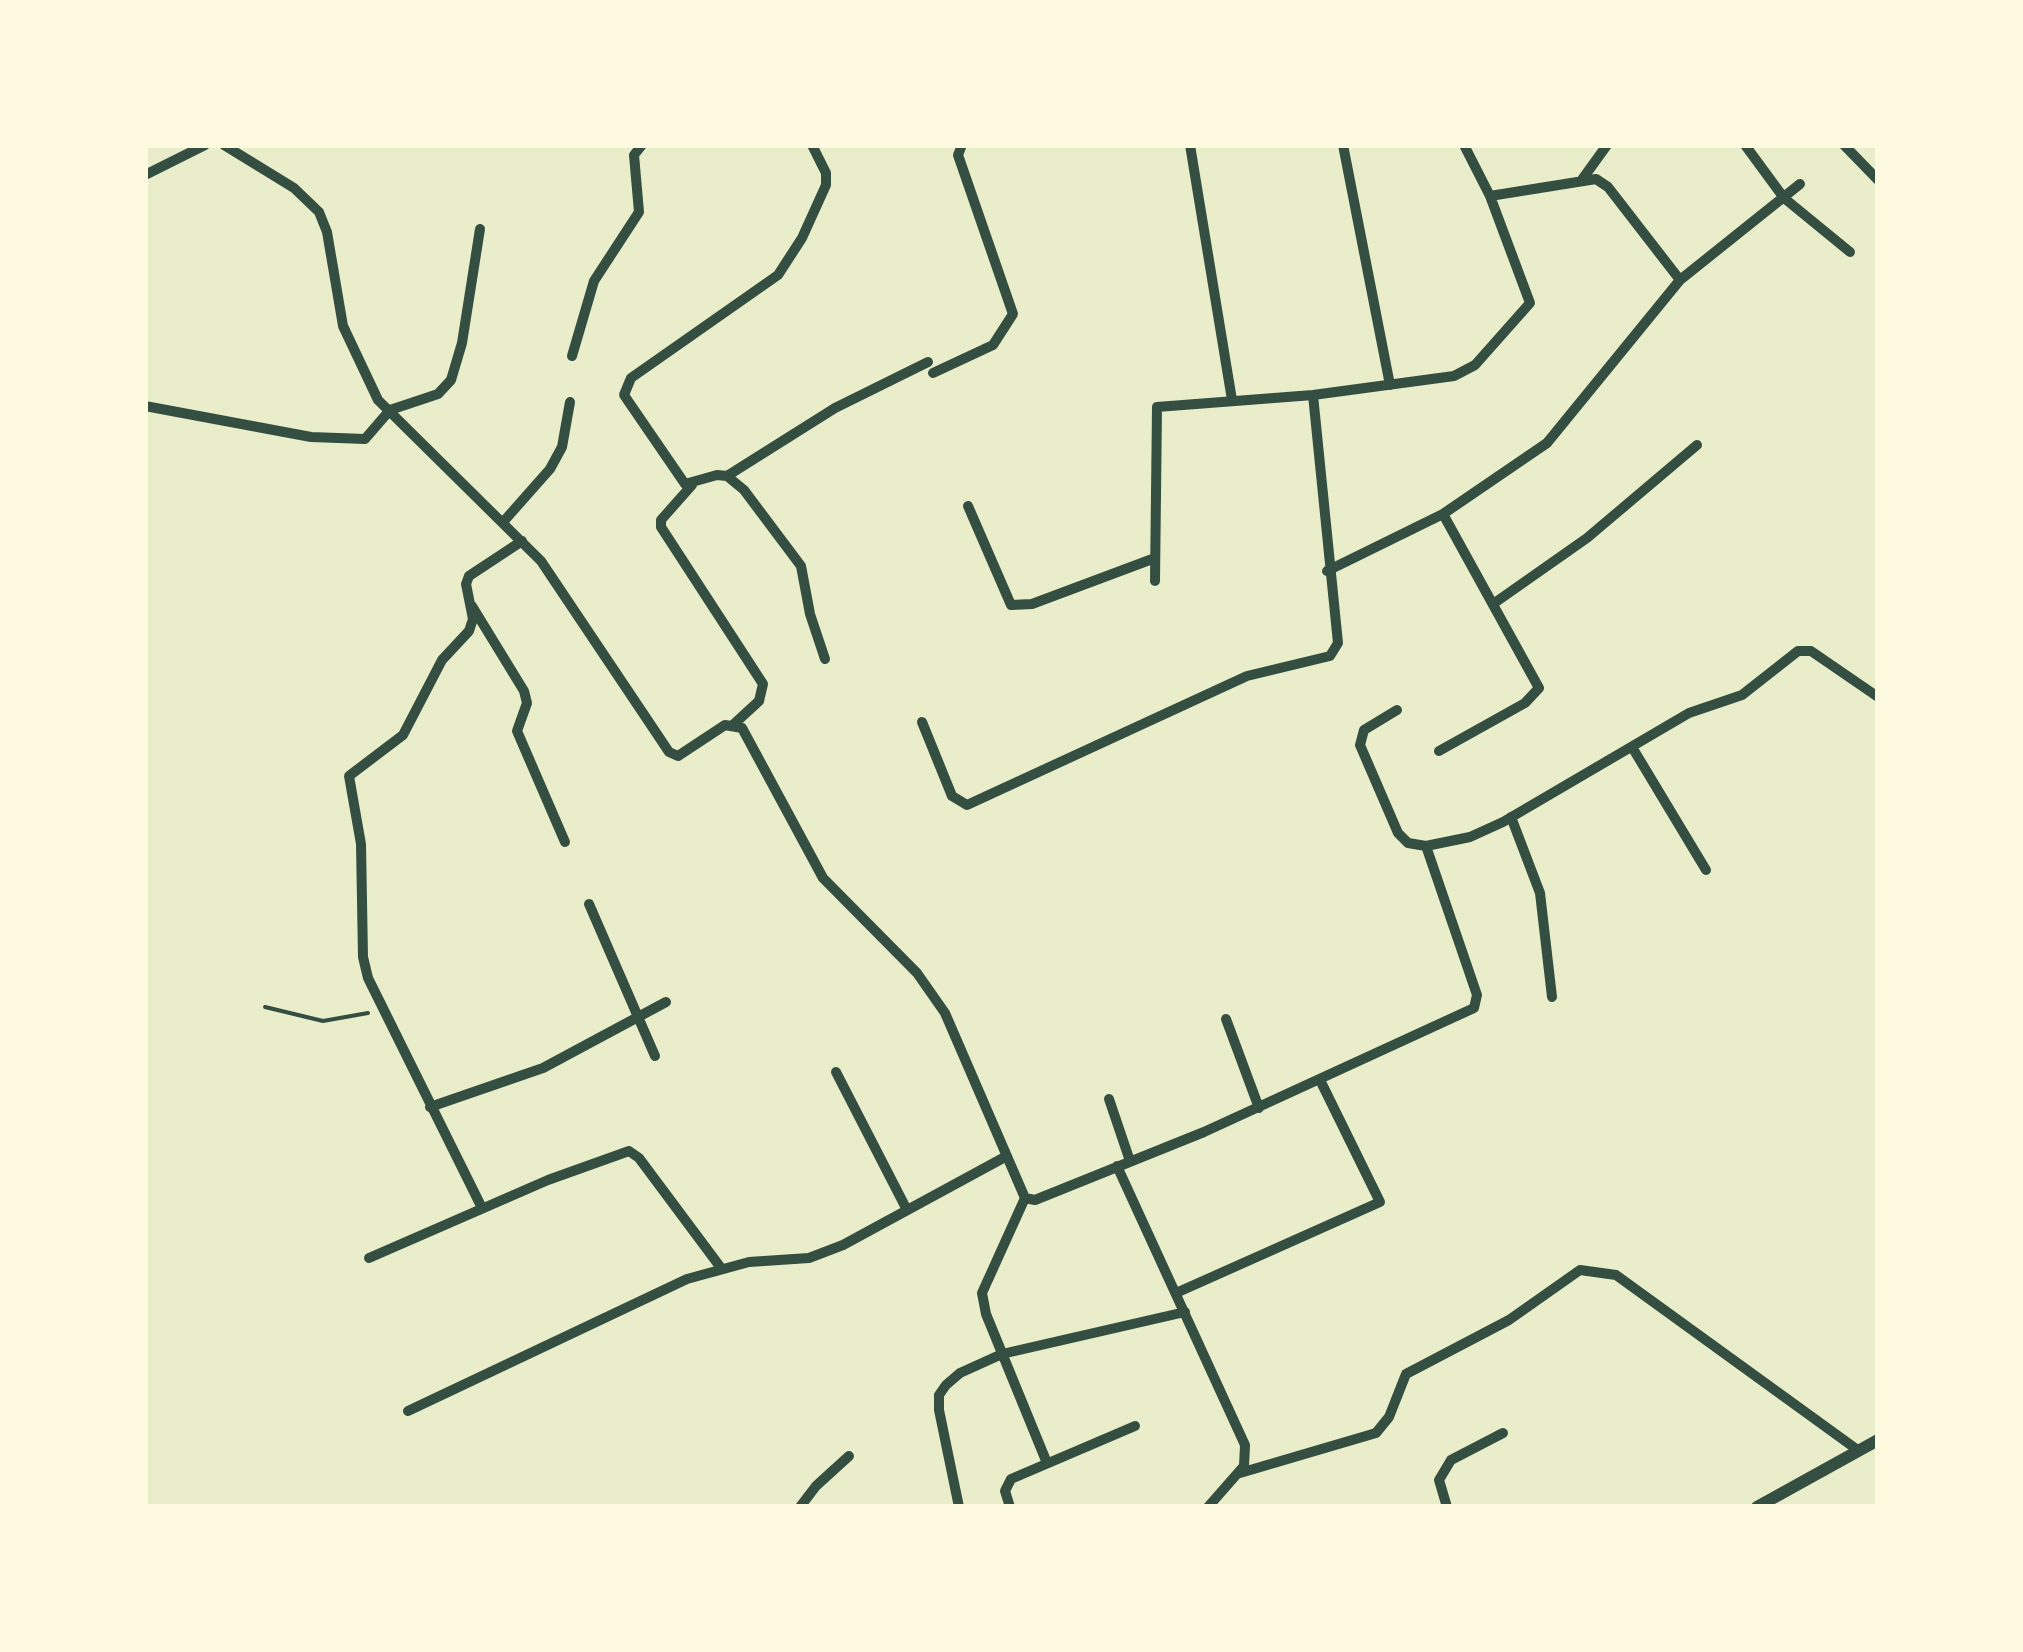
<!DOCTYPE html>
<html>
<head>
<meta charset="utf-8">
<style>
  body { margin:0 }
  #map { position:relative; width:2023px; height:1652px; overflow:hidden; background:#e9edc9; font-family:"Fira Sans",sans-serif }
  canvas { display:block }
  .frame { position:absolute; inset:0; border:148px solid #fefae0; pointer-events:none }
</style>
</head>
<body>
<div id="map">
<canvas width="2023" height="1652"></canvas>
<div class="frame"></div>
</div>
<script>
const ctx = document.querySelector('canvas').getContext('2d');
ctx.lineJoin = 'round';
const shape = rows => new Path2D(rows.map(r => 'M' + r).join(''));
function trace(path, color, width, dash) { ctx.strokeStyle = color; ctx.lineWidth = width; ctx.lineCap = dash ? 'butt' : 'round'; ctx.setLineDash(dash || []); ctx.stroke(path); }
trace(shape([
  [265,1007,323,1021,368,1013]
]), '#344e41', 4);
trace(shape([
  [224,145,294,188,319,212,327,232,343,326,378,400,541,561,669,752,678,756,725,725,742,728,823,878,917,973,945,1013,1025,1198,1035,1200,1204,1132,1474,1008,1477,995,1426,846],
  [812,145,826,173,826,185,802,238,778,275,631,378,624,395,685,484,717,475,727,476,744,490,801,566,810,614,825,659],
  [1190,145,1232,400],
  [1343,145,1390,385],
  [1745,145,1784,198,1850,252],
  [1844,145,1878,180],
  [145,175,205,145],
  [1581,181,1607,145],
  [1490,196,1596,179,1608,187,1680,280],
  [572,356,594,281,639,212,634,155,642,145],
  [933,373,993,345,1013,314,958,155,962,145],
  [145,406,311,437,365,439,390,410,438,394,451,380,462,343,480,229],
  [727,476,835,408,928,362],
  [692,485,661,520,661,527,763,684,759,701,734,724],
  [968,506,1011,605,1032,604,1155,558],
  [504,521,550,469,562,447,570,402],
  [1327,571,1443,514,1547,443,1680,280,1800,184],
  [1155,581,1157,407,1313,395,1454,376,1475,365,1530,303,1490,196,1464,145],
  [1493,604,1587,538,1697,445],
  [472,606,524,691,527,703,517,731,565,842],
  [1397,710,1364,730,1360,745,1398,833,1408,843,1426,846,1470,837,1503,822,1689,713,1742,695,1798,651,1811,651,1878,697],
  [922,722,952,796,967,805,1247,676,1330,656,1338,643,1313,395],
  [1632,747,1706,870],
  [1439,751,1525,703,1539,688,1443,514],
  [1511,817,1540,893,1552,997],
  [589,904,655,1056],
  [1226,1019,1259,1108],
  [836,1072,907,1210],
  [1109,1099,1130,1161],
  [430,1107,543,1068,666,1002],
  [1117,1166,1245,1445,1244,1466,1208,1507],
  [1025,1198,982,1293,986,1314,1047,1463],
  [482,1208,368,978,363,957,361,844,349,776,403,735,442,660,469,631,473,619,466,584,469,576,522,541],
  [369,1258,548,1180,629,1151,639,1158,721,1268],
  [1176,1293,1380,1202,1321,1082],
  [408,1411,687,1279,749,1262,809,1258,843,1245,1005,1157],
  [1240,1473,1376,1433,1389,1417,1406,1374,1509,1320,1580,1270,1616,1275,1859,1451],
  [800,1507,816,1486,849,1456],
  [959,1507,939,1410,939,1395,946,1385,960,1373,1002,1354,1185,1312],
  [1010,1507,1005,1491,1011,1479,1135,1426],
  [1447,1507,1439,1480,1451,1460,1503,1433]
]), '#344e41', 10);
trace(shape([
  [1757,1507,1878,1440]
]), '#344e41', 12);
</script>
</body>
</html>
